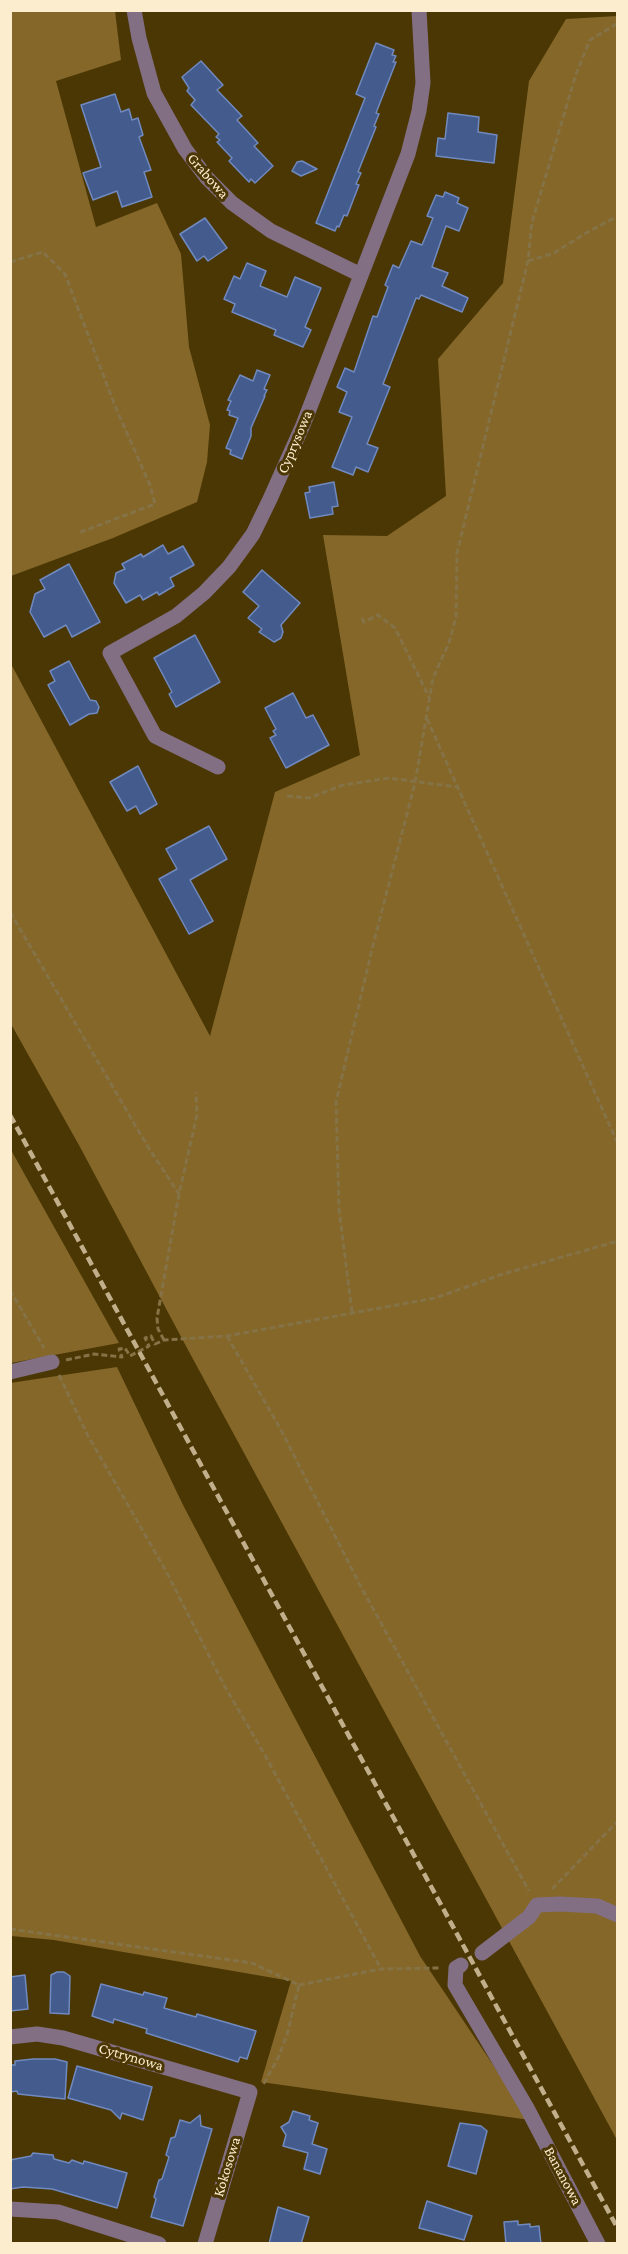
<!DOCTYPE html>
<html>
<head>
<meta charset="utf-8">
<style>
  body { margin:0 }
  #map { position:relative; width:628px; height:2254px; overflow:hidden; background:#4b3704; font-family:"Crimson Pro",serif }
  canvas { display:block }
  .frame { position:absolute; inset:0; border:12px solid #fdedcf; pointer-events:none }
</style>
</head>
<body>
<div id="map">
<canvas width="628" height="2254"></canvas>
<div class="frame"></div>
</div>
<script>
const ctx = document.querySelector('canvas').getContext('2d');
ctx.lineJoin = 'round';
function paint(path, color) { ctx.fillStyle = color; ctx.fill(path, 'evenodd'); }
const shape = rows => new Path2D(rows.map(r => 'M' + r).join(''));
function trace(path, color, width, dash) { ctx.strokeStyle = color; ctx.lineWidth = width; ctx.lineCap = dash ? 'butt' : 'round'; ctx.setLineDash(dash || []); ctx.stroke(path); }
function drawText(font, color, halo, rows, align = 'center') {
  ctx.font = font + ' "Crimson Pro",serif'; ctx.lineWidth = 6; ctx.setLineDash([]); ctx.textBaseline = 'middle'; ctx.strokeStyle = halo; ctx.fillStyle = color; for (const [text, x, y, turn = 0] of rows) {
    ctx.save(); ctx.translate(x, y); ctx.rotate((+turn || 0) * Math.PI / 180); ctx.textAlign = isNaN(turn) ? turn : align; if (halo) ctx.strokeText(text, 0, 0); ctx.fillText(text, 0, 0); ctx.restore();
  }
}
paint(shape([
  [11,10,115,11,121,60,56,81,96,227,157,203,181,254,189,347,210,425,207,462,197,502,113,538,11,576],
  [617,16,617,2140,187,1348,80,1147,11,1024,10,662,210,1036,275,792,360,755,323,535,387,536,446,496,438,359,503,283,529,81,566,19],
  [11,1150,119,1343,11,1363],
  [117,1367,183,1505,420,1956,530,2120,261,2082,291,1981,54,1940,11,1936,10,1383]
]), '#846729');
const building = shape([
  [376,43,394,50,392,55,396,56,393,62,396,62,376,113,379,114,374,126,376,127,358,172,361,173,356,184,359,185,347,216,344,215,339,227,337,226,335,231,316,223,365,98,356,94,376,43],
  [201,61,223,85,217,90,242,116,237,120,258,143,254,146,273,166,255,183,251,179,249,182,229,161,232,158,217,142,220,140,216,137,219,134,191,105,195,100,187,91,189,88,182,77,201,61],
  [115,94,121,112,129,109,132,120,138,118,143,135,139,137,151,170,144,172,152,197,122,207,117,191,93,200,83,173,101,167,81,105,115,94],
  [448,113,479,117,478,132,497,135,494,163,436,156,438,138,445,139,448,113],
  [302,161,317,169,301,176,292,171,297,162,302,161],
  [445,192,459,198,457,203,468,208,459,231,446,226,432,267,448,273,442,286,468,298,462,312,421,295,419,299,416,298,383,384,390,387,367,444,378,448,368,472,356,467,353,475,332,467,352,417,339,412,347,392,337,387,345,368,354,372,373,316,377,317,388,287,385,285,393,265,399,268,411,241,422,245,433,218,427,216,436,195,443,197,445,192],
  [205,218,227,248,208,261,204,256,197,261,180,234,205,218],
  [247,263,266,271,260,286,287,297,295,277,321,288,305,327,311,330,303,347,274,335,276,330,232,312,235,304,224,299,234,276,240,279,247,263],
  [257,370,270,375,264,389,267,390,264,396,265,396,251,428,251,436,242,459,230,454,231,450,226,448,238,418,229,415,230,411,227,410,231,401,228,400,240,375,253,381,257,370],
  [334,482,338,506,332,507,333,514,310,518,305,493,310,492,309,487,334,482],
  [163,545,168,554,183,546,194,565,170,578,174,586,159,595,157,592,143,600,140,595,126,603,114,583,116,573,125,569,122,564,141,554,143,557,163,545],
  [69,564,100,622,72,637,66,625,44,637,30,612,35,594,45,589,40,580,69,564],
  [262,570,300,603,281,625,283,632,281,638,274,642,259,632,262,629,248,618,259,606,243,592,262,570],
  [195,635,220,682,176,707,169,694,172,692,154,658,195,635],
  [69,661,90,700,96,701,99,707,97,713,89,714,70,725,48,685,55,681,50,671,69,661],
  [293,693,306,718,313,715,329,745,286,768,270,738,276,735,273,731,276,729,265,708,293,693],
  [138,766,157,804,140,814,136,806,127,811,110,782,138,766],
  [209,826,227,859,190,880,213,921,189,934,159,879,177,869,166,849,209,826],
  [57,1972,64,1972,70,1976,69,2014,50,2013,51,1975,57,1972],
  [25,1975,28,2009,10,2011,10,1977,25,1975],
  [101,1984,143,1995,144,1992,167,1998,164,2008,196,2017,197,2014,256,2031,247,2059,240,2057,238,2062,146,2033,147,2029,114,2019,113,2023,92,2016,101,1984],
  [33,2059,55,2059,67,2062,65,2099,18,2094,17,2091,10,2092,10,2065,15,2065,15,2061,33,2059],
  [77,2066,152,2087,143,2120,122,2113,120,2119,111,2110,68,2098,77,2066],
  [293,2111,310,2116,309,2120,318,2123,312,2144,327,2149,320,2174,304,2169,308,2153,283,2146,286,2135,281,2127,289,2122,293,2111],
  [200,2115,201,2126,212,2129,183,2226,151,2217,156,2199,154,2197,159,2180,162,2179,169,2157,166,2155,171,2138,175,2137,180,2120,190,2123,200,2115],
  [460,2123,481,2126,487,2131,476,2174,448,2166,460,2123],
  [33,2153,53,2155,54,2159,69,2163,72,2160,83,2164,84,2161,127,2173,117,2208,52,2189,23,2187,10,2189,10,2160,31,2156,33,2153],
  [427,2201,472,2216,464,2240,419,2228,427,2201],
  [278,2207,309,2217,301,2244,269,2244,278,2207],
  [518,2221,518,2225,530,2224,530,2227,539,2226,541,2244,506,2244,504,2222,518,2221]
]);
paint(building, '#445b8e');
trace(building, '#708abf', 1.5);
trace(shape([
  [528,261,554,253,586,233,618,216],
  [10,262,43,252,65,274,115,406,150,485,155,504,78,533],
  [362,618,364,622,378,615,395,628,429,697],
  [427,719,618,1144],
  [287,796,309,798,343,785,389,778,457,787],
  [10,912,148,1147,179,1194],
  [10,1290,44,1348],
  [352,1312,339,1209,336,1102,372,949,415,783,433,678,449,643,456,617,457,553,528,261,532,222,576,74,590,40,618,23],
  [227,1336,281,1430,360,1585,529,1891],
  [164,1340,158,1329,157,1318,179,1194,197,1115,196,1092],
  [66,1360,94,1354,122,1357,119,1349,125,1348,130,1356,149,1346,145,1338,151,1336,155,1344,164,1340,227,1336,435,1298,503,1274,618,1241],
  [59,1375,87,1434,166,1571,224,1685,266,1757,381,1969],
  [552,1889,618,1821],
  [10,1929,252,1963,299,1985,287,2035,278,2058,263,2085],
  [299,1985,381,1969,439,1968]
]), '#857246', 3, [6, 3]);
trace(shape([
  [134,10,139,38,154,93,185,149,207,178,232,203,271,231,361,275],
  [218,767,155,736,110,653,176,616,204,593,229,567,253,534,270,499,303,425,408,154,419,111,423,83,419,10],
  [10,1372,52,1362],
  [482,1953,529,1917,537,1905,560,1904,597,1906,618,1915],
  [461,1965,456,1968,455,1985,527,2108,598,2244],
  [10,2037,37,2034,63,2038,250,2092,205,2244],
  [10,2209,58,2212,159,2244]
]), '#836f84', 15);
trace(shape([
  [10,1115,618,2229]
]), '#c0af8a', 4.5, [9, 4.5]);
drawText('15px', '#fdedcf', '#4b3704', [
  ["Grabowa",208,176,49],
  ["Cyprysowa",295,442,-67],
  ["Cytrynowa",131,2057,16],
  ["Kokosowa",227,2167,-73],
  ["Bananowa",563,2176,62]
]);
</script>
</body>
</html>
